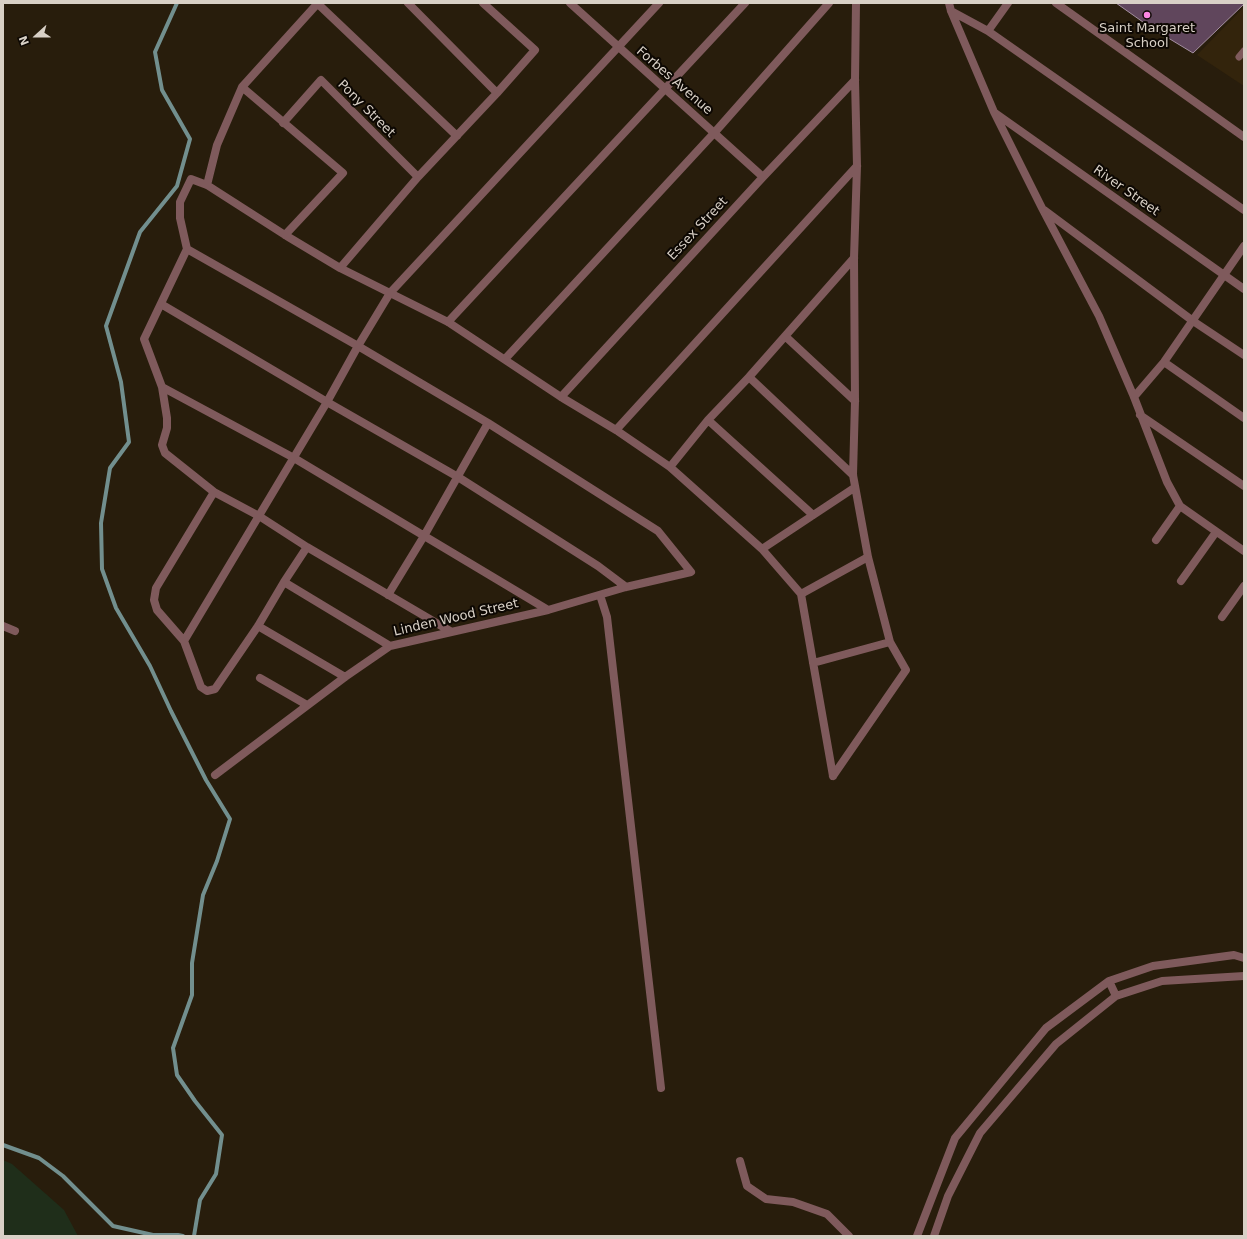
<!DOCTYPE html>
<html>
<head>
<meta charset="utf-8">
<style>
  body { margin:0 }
  #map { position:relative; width:1247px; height:1239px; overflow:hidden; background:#281d0c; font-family:"DejaVu Sans",sans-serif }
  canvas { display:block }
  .frame { position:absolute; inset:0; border:4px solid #d8d0c6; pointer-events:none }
  .north { position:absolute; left:16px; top:16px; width:40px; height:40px; -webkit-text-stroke:3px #0d0803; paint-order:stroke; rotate:249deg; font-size:11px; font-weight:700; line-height:16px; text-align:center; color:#d8d0c6 }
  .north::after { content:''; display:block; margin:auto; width:14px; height:18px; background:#d8d0c6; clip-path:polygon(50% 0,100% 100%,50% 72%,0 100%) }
</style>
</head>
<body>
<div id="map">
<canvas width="1247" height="1239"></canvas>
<div class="frame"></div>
<div class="north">N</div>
</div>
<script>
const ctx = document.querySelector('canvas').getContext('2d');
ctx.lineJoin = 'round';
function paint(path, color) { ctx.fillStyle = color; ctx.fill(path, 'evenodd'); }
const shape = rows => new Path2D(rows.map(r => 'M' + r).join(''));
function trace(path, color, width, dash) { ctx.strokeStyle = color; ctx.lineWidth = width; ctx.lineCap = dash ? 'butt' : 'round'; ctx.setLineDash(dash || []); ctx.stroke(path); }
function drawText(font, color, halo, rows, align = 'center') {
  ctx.font = font + ' "DejaVu Sans",sans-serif'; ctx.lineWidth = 4; ctx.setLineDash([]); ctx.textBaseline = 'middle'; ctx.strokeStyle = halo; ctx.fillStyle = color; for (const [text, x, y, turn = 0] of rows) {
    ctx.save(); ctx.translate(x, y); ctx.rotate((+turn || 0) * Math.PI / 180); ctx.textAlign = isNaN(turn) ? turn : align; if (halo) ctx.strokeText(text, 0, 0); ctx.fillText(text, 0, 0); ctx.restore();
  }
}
paint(shape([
  [1244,7,1244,86,1197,55]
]), '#33240c');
paint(shape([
  [3,1160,12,1164,64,1210,78,1236,3,1236]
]), '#1f2e1a');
trace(shape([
  [177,3,155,52,162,90,190,139,177,186,140,232,106,326,121,382,129,442,110,468,101,523,102,569,116,608,150,666,171,711,206,780,230,819,217,861,203,895,192,963,192,995,173,1048,177,1075,195,1101,222,1135,216,1174,200,1200,194,1236],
  [3,1145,39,1158,63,1176,113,1226,153,1235,178,1235,183,1236]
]), '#728f8e', 4);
const building = shape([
  [1116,3,1244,3,1244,4,1193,53,1150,27,1116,3]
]);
paint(building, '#60465c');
trace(building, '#a490a1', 1);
trace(shape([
  [1239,57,1244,51]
]), '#7f5a5c', 7);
trace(shape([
  [317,3,457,136],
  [408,3,497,93],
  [570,3,763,177],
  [949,3,951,11,994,112,1042,208,1099,316,1134,397,1167,482,1180,506,1244,551],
  [1056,3,1244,137],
  [951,11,988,31,1244,210],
  [988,31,1008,3],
  [242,87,343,173,285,235],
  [995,113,1244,289],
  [283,123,321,80,418,177],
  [207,185,217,145,242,87,318,3],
  [1044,210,1193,321,1244,355],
  [187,249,358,346,488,423,658,531,691,572,626,587,548,610,390,646,345,677,215,775],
  [340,268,418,177,497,93,535,50,483,3],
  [161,304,327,402,458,477,598,566,626,587],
  [448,322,745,3],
  [785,336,855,401],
  [505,359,715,132,829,3],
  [1164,362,1244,418],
  [749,377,853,475],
  [162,387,294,458,548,610],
  [561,397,763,177,855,80],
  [1134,397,1164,362,1244,246],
  [1140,415,1244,486],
  [708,420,813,515],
  [616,430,857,166],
  [670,467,708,420,749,377,854,258],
  [214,492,156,588,154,600,157,610,184,641,201,687,207,691,215,689,258,626,284,582,307,547],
  [1156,540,1180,506],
  [762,549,854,488],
  [1181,581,1216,532],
  [284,582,390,646],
  [801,594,868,557],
  [388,595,424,536,488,423],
  [600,595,607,617,661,1088],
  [1222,617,1244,586],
  [3,626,15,631],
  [258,626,345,677],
  [450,631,307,547,259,516,214,492,165,453,162,445,167,428,167,418,162,387,144,339,187,249,180,218,180,202,191,179,207,185,285,235,340,268,448,322,561,397,616,430,670,467,762,549,801,594,833,776],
  [184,641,327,402,358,346,390,293,659,3],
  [813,663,890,642],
  [260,678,307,705],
  [833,776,906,670,890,642,868,557,853,475,855,401,854,258,857,166,855,80,856,3],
  [1109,981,1116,996],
  [740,1161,747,1186,766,1199,793,1202,827,1214,849,1236],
  [917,1236,955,1138,1046,1028,1109,981,1153,966,1234,955,1244,958],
  [934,1236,948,1196,980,1133,1056,1044,1116,996,1162,981,1244,976]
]), '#7f5a5c', 8);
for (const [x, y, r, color] of [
  [1147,15,4,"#fc86e3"]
]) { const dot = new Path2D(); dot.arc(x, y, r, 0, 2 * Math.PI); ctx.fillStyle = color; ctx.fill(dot); trace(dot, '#0d0803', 1.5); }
drawText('13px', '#d8d0c6', '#0d0803', [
  ["Saint Margaret",1147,29],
  ["School",1147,44]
]);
drawText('13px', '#d8d0c6', '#0d0803', [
  ["Forbes Avenue",674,81,41],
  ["Pony Street",366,109,45],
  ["River Street",1126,191,35],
  ["Essex Street",698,229,-47],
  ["Linden Wood Street",456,618,-13]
]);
</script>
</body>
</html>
